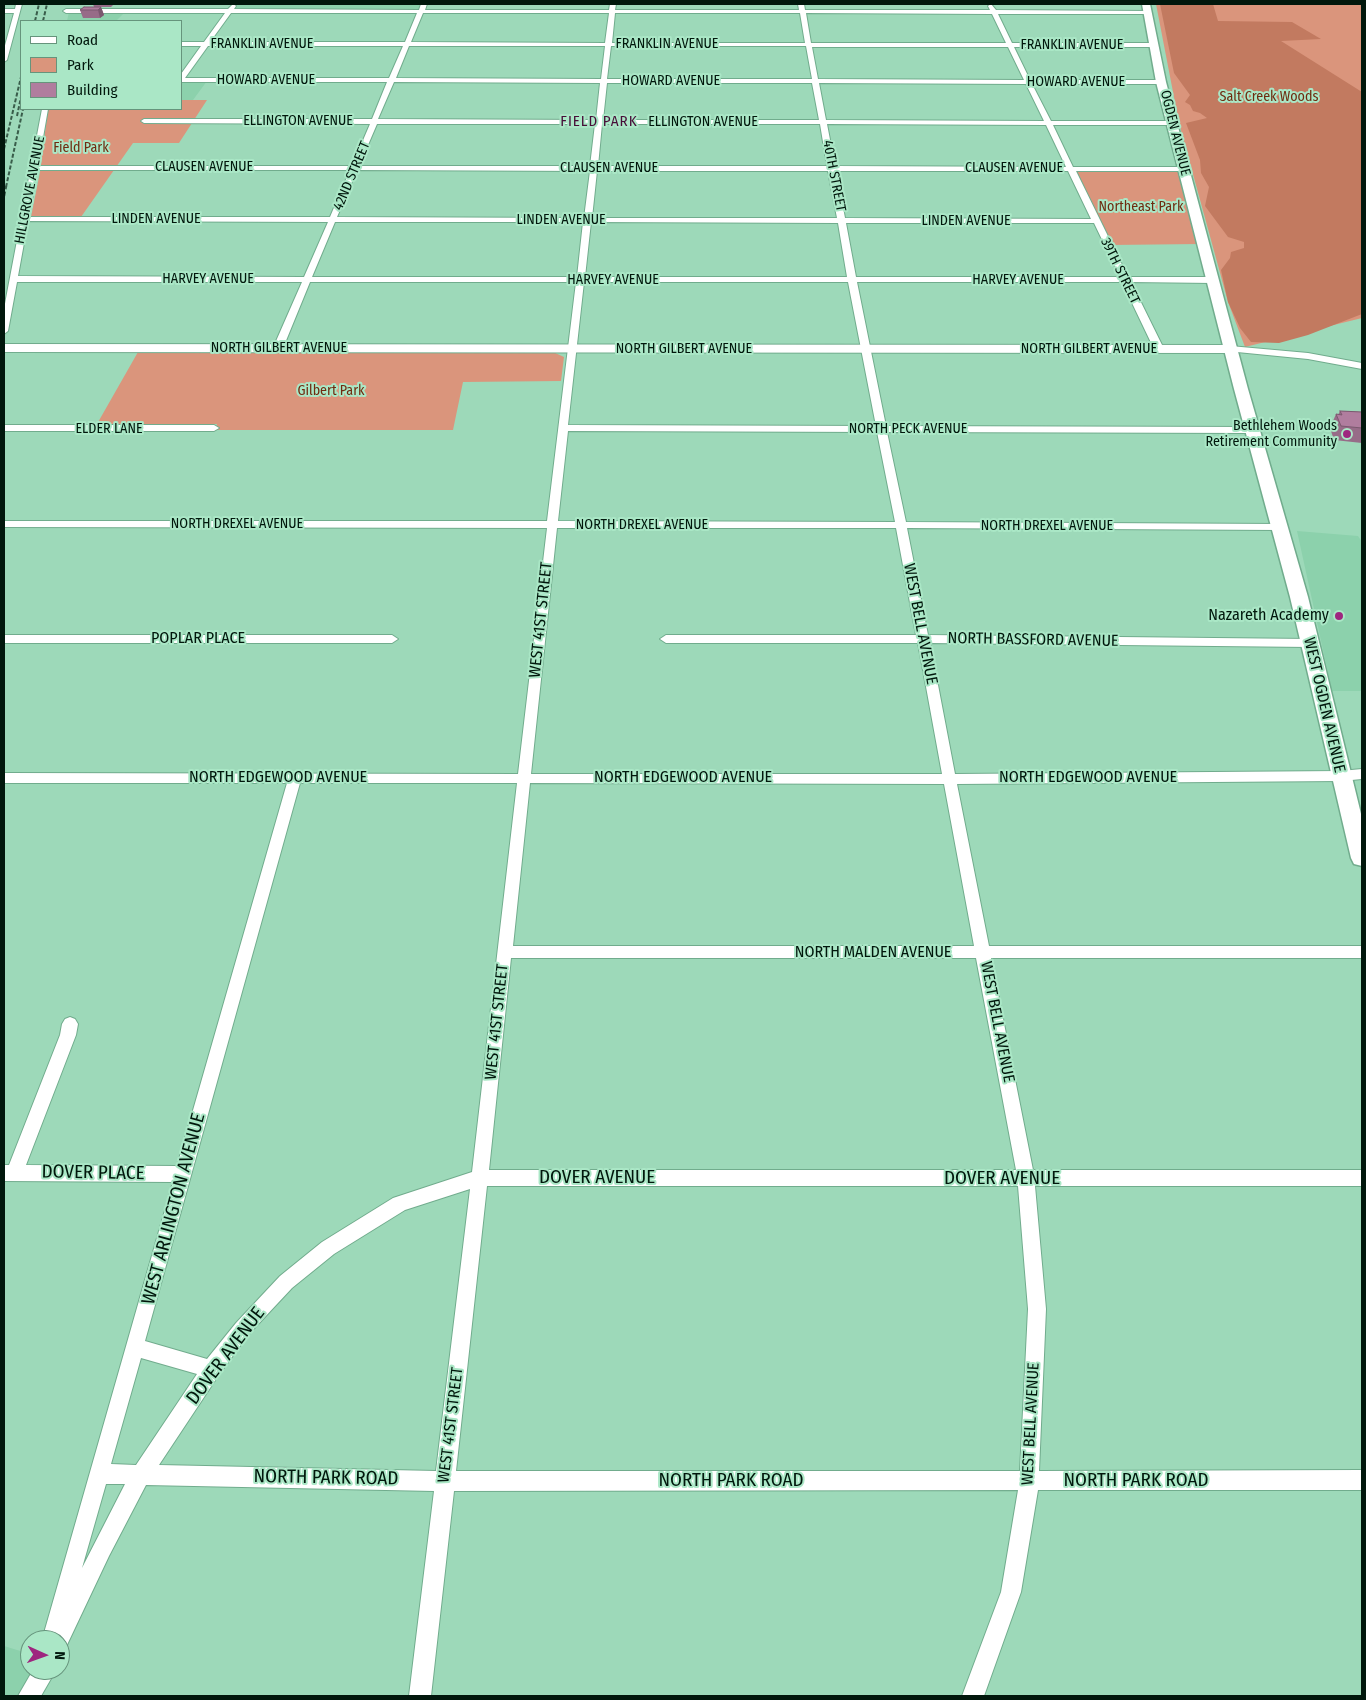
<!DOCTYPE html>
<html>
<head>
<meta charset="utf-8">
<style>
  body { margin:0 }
  #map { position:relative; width:1366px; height:1700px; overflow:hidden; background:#9dd9b9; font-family:"Fira Sans Condensed",sans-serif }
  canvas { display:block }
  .frame { position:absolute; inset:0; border:5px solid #01170c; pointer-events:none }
  .legend { position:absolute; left:20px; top:20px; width:162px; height:90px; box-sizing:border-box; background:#aae7c6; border:1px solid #66947c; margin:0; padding:6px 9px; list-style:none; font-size:15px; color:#01170c }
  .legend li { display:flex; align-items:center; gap:10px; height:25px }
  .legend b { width:25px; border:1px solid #66947c }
  .north { position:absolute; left:20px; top:1630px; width:50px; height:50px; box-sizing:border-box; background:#aae7c6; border:1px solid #66947c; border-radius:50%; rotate:92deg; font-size:14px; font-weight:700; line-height:20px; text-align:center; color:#01170c }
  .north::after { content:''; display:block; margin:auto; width:18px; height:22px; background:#9e267f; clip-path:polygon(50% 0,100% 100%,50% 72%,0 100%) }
</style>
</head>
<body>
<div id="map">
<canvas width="1366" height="1700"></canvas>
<div class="frame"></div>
<ul class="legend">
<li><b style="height:6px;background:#fff"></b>Road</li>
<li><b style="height:14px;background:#da957c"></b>Park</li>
<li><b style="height:14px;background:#b07d9e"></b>Building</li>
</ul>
<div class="north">N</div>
</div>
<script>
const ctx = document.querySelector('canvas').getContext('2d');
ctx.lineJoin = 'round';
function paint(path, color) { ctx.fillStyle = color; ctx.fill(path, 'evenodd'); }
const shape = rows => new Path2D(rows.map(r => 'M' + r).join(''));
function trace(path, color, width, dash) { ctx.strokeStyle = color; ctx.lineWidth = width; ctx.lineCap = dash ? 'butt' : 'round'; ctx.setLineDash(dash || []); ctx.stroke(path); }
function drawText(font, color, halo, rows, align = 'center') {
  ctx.font = font + ' "Fira Sans Condensed",sans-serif'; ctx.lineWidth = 4; ctx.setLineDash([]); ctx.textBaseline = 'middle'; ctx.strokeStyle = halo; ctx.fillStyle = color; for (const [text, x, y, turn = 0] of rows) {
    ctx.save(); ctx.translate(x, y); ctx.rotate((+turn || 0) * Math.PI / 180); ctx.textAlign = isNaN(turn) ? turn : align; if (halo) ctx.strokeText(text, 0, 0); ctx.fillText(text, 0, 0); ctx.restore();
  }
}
paint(shape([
  [237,4,422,4,420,10,232,10],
  [69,12,125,12,116,21,67,21],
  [181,81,207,81,193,100,181,100],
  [1297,531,1358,536,1362,542,1362,691,1332,691],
  [4,1646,30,1654,30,1670,37,1670,34,1679,22,1696,4,1696]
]), '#8cd1ac');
paint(shape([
  [1156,4,1362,4,1362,318,1245,347,1228,302,1179,123],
  [181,100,207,100,179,143,133,143,81,217,31,217,40,172,48,109,181,109],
  [1073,170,1180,171,1200,244,1110,245],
  [138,352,553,352,564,357,561,381,463,382,453,430,215,430,217,424,97,424]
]), '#da957c');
paint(shape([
  [1160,4,1213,4,1218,21,1292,22,1321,39,1281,41,1362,92,1362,314,1308,335,1279,343,1251,342,1240,328,1228,302,1221,270,1230,258,1231,252,1244,248,1244,242,1228,237,1205,206,1209,187,1201,173,1200,160,1186,123,1207,118,1200,113,1193,111,1190,105,1185,102,1190,95,1174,73]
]), '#c27a60');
const street = shape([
  [16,4,22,4,7,60,4,62,4,49,14,13,4,13,4,9,15,9,16,4],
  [233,4,236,6,234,9,419,10,421,4,427,4,425,10,609,10,610,4,616,4,615,10,799,10,798,4,804,4,805,10,990,10,988,6,991,4,996,10,1149,11,1147,14,998,14,1012,43,1154,43,1157,45,1154,47,1014,47,1030,80,1161,80,1164,82,1161,84,1032,84,1051,121,1173,121,1176,123,1173,125,1053,125,1073,167,1184,167,1188,169,1184,171,1076,171,1128,277,1213,277,1217,280,1213,283,1131,282,1164,349,1162,351,1159,352,1154,349,1122,282,857,282,886,426,1253,427,1258,430,1253,433,887,432,906,522,1280,524,1285,527,1280,530,907,528,928,635,1310,639,1316,643,1310,647,930,643,955,774,1341,771,1362,769,1362,779,1341,781,957,784,989,946,1362,946,1362,958,991,958,1033,1170,1362,1170,1362,1186,1035,1186,1046,1309,1039,1471,1362,1470,1362,1490,1038,1490,1021,1592,984,1696,962,1696,1001,1592,1018,1490,454,1491,431,1696,409,1696,434,1491,146,1485,109,1556,66,1647,60,1650,60,1640,42,1640,173,1182,4,1181,4,1165,9,1165,60,1035,62,1024,65,1019,70,1017,75,1019,78,1024,76,1035,26,1165,177,1166,287,783,4,783,4,773,518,774,547,528,4,527,4,521,547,521,576,282,310,282,283,348,278,351,273,348,302,282,17,282,8,331,4,334,4,309,42,109,48,109,38,166,352,166,370,124,144,123,141,121,144,119,372,119,387,82,181,82,181,74,201,46,181,46,181,42,204,42,225,13,66,13,63,11,66,9,228,9,233,4],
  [231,13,417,13,405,42,210,42,231,13],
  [423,13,609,13,605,43,411,42,423,13],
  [615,13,800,13,805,43,612,43,615,13],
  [806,13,992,14,1006,43,811,43,806,13],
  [208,46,403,46,389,78,185,78,208,46],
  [409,46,605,46,601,79,396,78,409,46],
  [611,46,806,46,812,79,607,79,611,46],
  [812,47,1008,47,1024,80,818,79,812,47],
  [394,82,600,83,596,120,378,119,394,82],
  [607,83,812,83,819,120,603,120,607,83],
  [819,83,1026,84,1044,121,826,120,819,83],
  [377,124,595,124,590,166,359,166,377,124],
  [602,124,820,124,827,166,598,166,602,124],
  [827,124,1046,125,1066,167,835,166,827,124],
  [37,170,350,170,330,217,29,217,37,170],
  [357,170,590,171,584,218,337,217,357,170],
  [597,171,828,171,837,218,592,218,597,171],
  [836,171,1068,171,1091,219,845,218,836,171],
  [28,221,328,222,304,277,18,276,28,221],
  [335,222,583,222,577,277,312,277,335,222],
  [591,222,838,223,847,277,585,277,591,222],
  [846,223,1094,223,1120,277,856,277,846,223],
  [584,282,848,282,876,426,568,425,584,282],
  [568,431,877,432,895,522,558,521,568,431],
  [557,528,896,528,916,635,666,635,660,639,666,643,918,643,942,774,531,774,557,528],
  [300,783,517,783,472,1172,393,1198,322,1242,280,1276,236,1323,207,1359,145,1341,300,783],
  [530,783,944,784,974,946,513,946,530,783],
  [511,958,976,958,1016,1170,489,1170,511,958],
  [487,1186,1018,1186,1028,1309,1020,1471,456,1471,487,1186],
  [470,1189,436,1471,159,1465,218,1376,248,1335,292,1288,334,1254,405,1210,470,1189],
  [141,1358,197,1374,136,1465,111,1464,141,1358],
  [106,1484,125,1484,82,1568,106,1484],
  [1230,346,1308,353,1362,363,1362,369,1308,359,1227,351,1227,347,1230,346],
  [4,425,214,425,219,428,214,431,4,431,4,425],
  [4,635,392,635,398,639,392,643,4,643,4,635],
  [33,1670,56,1670,41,1696,18,1696,33,1670]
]);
const secondary = shape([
  [4,344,1230,345,1236,349,1230,353,4,352,4,344]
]);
const primary = shape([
  [1142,4,1150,4,1166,82,1248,389,1308,597,1362,818,1362,866,1354,864,1351,858,1290,597,1234,389,1156,82,1142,4]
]);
trace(street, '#71ac8d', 2);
trace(secondary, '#71ac8d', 2);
trace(primary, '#71ac8d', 3);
paint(street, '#fff');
paint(secondary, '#fff');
paint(primary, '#fff');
trace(shape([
  [35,21,39,4],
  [43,21,47,4],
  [17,116,21,97],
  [4,149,21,77],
  [6,187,23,109]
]), '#395d4a', 2, [4, 2]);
trace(shape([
  [4,196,6,186]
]), '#395d4a', 2.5, [4.5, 2.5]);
paint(shape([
  [93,4,114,4,111,7,101,7,104,15,100,18,83,18,80,10,94,7],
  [325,4,386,4,325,5],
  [1340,411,1362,412,1362,443,1334,440,1330,428,1336,414,1338,415]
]), '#976c88');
paint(shape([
  [101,7,104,15,100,18,98,10]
]), '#7b586f');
const building = shape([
  [84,7,101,7,98,10,80,10,84,7],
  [1340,411,1362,412,1362,428,1341,426,1336,414,1342,415,1340,411]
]);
paint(building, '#b07d9e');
trace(building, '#7b586f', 1);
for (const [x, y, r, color] of [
  [1347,434,5,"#9e267f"],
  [1339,616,5,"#9e267f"]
]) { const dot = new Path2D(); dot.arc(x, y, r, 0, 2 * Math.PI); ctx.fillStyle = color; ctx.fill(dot); trace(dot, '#aae7c6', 2); }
drawText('14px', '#01170c', '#aae7c6', [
  ["FRANKLIN AVENUE",262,44],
  ["FRANKLIN AVENUE",667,44],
  ["FRANKLIN AVENUE",1072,45],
  ["HOWARD AVENUE",266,80],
  ["HOWARD AVENUE",671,81],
  ["HOWARD AVENUE",1076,82],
  ["ELLINGTON AVENUE",298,121],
  ["ELLINGTON AVENUE",703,122],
  ["OGDEN AVENUE",1175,133,76],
  ["CLAUSEN AVENUE",204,167],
  ["CLAUSEN AVENUE",609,168],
  ["CLAUSEN AVENUE",1014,168],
  ["42ND STREET",352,176,-67],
  ["40TH STREET",834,176,79],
  ["HILLGROVE AVENUE",30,190,-79],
  ["LINDEN AVENUE",156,219],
  ["LINDEN AVENUE",561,220],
  ["LINDEN AVENUE",966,221],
  ["39TH STREET",1120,271,64],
  ["HARVEY AVENUE",208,279],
  ["HARVEY AVENUE",613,280],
  ["HARVEY AVENUE",1018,280],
  ["NORTH GILBERT AVENUE",279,348],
  ["NORTH GILBERT AVENUE",684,349],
  ["NORTH GILBERT AVENUE",1089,349],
  ["ELDER LANE",109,429],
  ["NORTH PECK AVENUE",908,429],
  ["NORTH DREXEL AVENUE",237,524],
  ["NORTH DREXEL AVENUE",642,525],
  ["NORTH DREXEL AVENUE",1047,526]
]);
drawText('14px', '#6f2b10', '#aae7c6', [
  ["Salt Creek Woods",1269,97],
  ["Field Park",81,148],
  ["Northeast Park",1141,207],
  ["Gilbert Park",331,391]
]);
drawText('14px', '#01170c', '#aae7c6', [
  ["Bethlehem Woods",1337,426],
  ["Retirement Community",1337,442]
], 'right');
ctx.letterSpacing = '1px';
drawText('15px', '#470e38', '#aae7c6', [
  ["FIELD PARK",599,122]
]);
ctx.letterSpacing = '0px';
drawText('16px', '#01170c', '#aae7c6', [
  ["Nazareth Academy",1329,616]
], 'right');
drawText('16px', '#01170c', '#aae7c6', [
  ["WEST 41ST STREET",541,620,-84],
  ["WEST BELL AVENUE",920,624,79],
  ["POPLAR PLACE",198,639],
  ["NORTH BASSFORD AVENUE",1033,640,1],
  ["WEST OGDEN AVENUE",1324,705,77],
  ["NORTH EDGEWOOD AVENUE",278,778],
  ["NORTH EDGEWOOD AVENUE",683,778],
  ["NORTH EDGEWOOD AVENUE",1088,778],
  ["NORTH MALDEN AVENUE",873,953],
  ["WEST 41ST STREET",497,1022,-84],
  ["WEST BELL AVENUE",997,1022,79],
  ["WEST BELL AVENUE",1031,1424,-87],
  ["WEST 41ST STREET",451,1425,-83]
]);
drawText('19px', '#01170c', '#aae7c6', [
  ["DOVER PLACE",93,1173,1],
  ["DOVER AVENUE",597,1178],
  ["DOVER AVENUE",1002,1179],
  ["WEST ARLINGTON AVENUE",174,1209,-75],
  ["DOVER AVENUE",226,1356,-53],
  ["NORTH PARK ROAD",326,1478,1],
  ["NORTH PARK ROAD",731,1481],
  ["NORTH PARK ROAD",1136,1481]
]);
</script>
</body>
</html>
